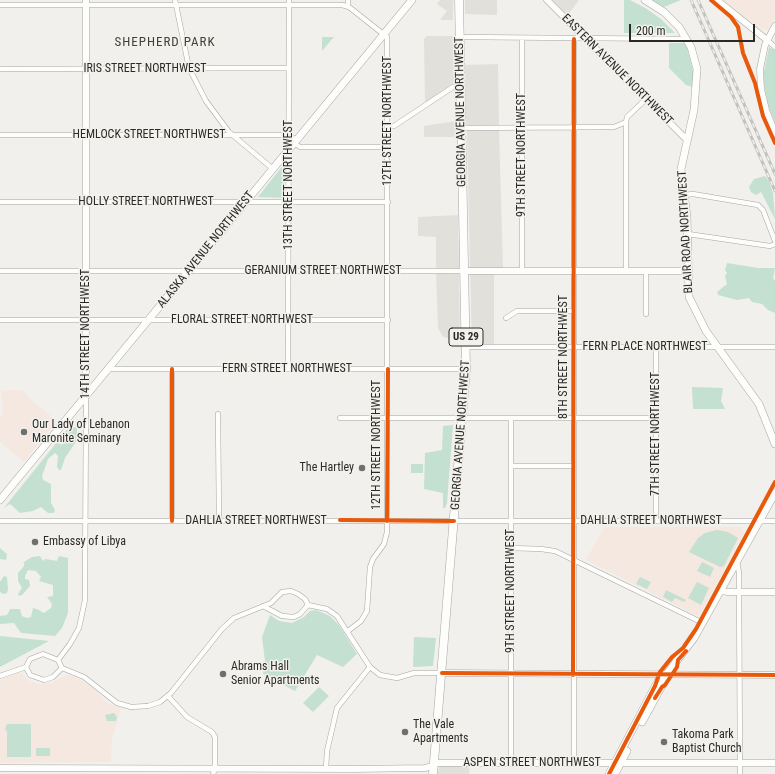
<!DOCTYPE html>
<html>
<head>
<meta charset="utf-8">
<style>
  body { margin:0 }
  #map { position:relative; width:775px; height:774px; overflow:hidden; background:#f1f0ed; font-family:"Roboto Condensed",sans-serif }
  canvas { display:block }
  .scale { position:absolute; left:629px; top:24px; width:126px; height:18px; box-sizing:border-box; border:2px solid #2a2a28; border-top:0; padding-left:5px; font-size:12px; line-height:14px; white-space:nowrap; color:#2a2a28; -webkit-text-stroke:3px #f2f1ec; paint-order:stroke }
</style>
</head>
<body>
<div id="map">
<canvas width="775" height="774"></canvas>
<div class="scale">200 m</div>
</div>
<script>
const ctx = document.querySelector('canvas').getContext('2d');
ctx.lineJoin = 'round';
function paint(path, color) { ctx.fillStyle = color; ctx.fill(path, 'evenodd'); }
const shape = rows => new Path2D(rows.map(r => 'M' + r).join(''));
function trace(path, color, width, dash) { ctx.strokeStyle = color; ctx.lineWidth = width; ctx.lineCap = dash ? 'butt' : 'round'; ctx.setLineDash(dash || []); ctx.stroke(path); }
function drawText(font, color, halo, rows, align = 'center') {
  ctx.font = font + ' "Roboto Condensed",sans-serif'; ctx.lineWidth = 3; ctx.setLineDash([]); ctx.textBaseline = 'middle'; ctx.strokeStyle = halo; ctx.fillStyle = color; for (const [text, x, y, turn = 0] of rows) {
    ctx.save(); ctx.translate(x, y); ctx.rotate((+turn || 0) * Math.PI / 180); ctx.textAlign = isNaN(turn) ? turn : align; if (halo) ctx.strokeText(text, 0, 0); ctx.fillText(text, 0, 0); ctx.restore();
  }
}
paint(shape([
  [440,0,453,0,453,20,440,20,447,11,437,4],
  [465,0,497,0,497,15,465,14],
  [552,0,579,0,567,16],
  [427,36,454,36,455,82,425,103,424,39],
  [498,64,499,125,466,125,465,65],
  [456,121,456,137,424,137,424,126],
  [467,130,499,130,503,268,494,275,494,349,472,349],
  [458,215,459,268,436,268,436,237,418,236,418,217],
  [436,273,459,274,460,345,451,339,443,337,438,328],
  [439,765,470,765,469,774,438,774]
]), '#e2e0da');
paint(shape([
  [722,0,775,0,775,17,768,30,757,28],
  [1,390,23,390,29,398,57,421,24,462,0,442,0,418,3,412],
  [604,527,741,527,744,533,699,617,586,560],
  [21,672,30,681,38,684,52,682,67,675,74,676,91,686,106,702,121,708,112,739,111,762,0,763,0,681,9,675]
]), '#f5e8e0');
paint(shape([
  [624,0,630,0,647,9,661,19,675,33,624,33],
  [652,0,681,0,664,7],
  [322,37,334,37,322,51],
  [669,43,684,43,686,45,694,74,693,87,686,85,669,68],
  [769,47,775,50,775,123,767,102,763,76],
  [284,164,285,198,258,197],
  [765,176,769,181,773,193,775,219,761,192,756,195,751,192,749,187,754,179],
  [727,263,758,268,775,268,773,278,775,281,775,313,768,310,762,304,752,302,749,298,737,300,718,295,717,292,727,284,725,276,727,273,725,270],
  [692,387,723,388,721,401,725,409,693,409],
  [453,425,447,503,445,508,443,508,443,493,424,489,425,453,442,450,443,426],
  [70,426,77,428,77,440,65,458,61,470,59,470,57,467,58,456,55,453,48,459,42,476,43,480,51,484,51,503,55,510,54,513,48,513,41,507,33,511,20,513,10,504,4,508,57,442,62,445,64,440,61,437],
  [411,464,423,464,423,473,411,473],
  [717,530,728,532,738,538,724,566,720,567,689,552,698,538,705,533],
  [0,548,7,554,6,560,0,559],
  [40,556,43,561,45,559,57,561,59,556,68,558,68,613,62,628,55,636,21,633,14,623,0,624,0,616,7,615,10,609,20,609,22,616,27,618,31,617,33,608,37,609,44,613,51,608,52,604,47,597,53,596,53,585,39,581,41,577,36,571,28,570,25,576,25,579,29,580,30,586,22,595,19,596,18,594,22,588,18,581,18,573,24,566,24,562,32,557],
  [702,562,714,568,710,577,697,571],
  [4,576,7,577,8,590,7,593,3,594,0,592,0,582],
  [640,577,651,582,647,589,636,584],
  [697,582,709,588,701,605,688,598],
  [666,590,686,600,684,602,675,598,672,602,663,597],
  [316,610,330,616,339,625,357,654,343,667,317,655,295,691,263,674,265,661,262,637,270,615,279,621,292,623,304,617,310,611],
  [0,636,49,641,0,667],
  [414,637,436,638,433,666,413,667],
  [319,687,329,696,313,712,303,703],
  [114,713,117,717,116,721,107,721,105,715],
  [7,724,31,724,31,757,7,757,7,731,5,730],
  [36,748,50,748,50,756,36,756]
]), '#c4e0d0');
const minor = shape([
  [175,0,189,68,206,101,229,132,273,169],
  [348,0,348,6],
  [0,5,342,5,349,7,387,37,387,532,384,544,373,559,370,567,367,611,361,621,348,631],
  [459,37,687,39],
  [522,39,522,271],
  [767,40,775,47],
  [0,69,289,68],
  [626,122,626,271],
  [388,127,394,126,453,87,460,86],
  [461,128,614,127,626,122,627,117,646,99],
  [0,135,289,135,296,140],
  [294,143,300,147,388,147],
  [684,195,693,194,758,205,763,210,775,241],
  [0,202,388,202],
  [688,234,770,246,775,244],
  [0,271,465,271],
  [646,314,646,271],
  [506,318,517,311,574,311],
  [0,320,388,320],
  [467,347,775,347],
  [109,369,466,369],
  [172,369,172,521],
  [288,369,289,0],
  [218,414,219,521],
  [340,418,656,418],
  [511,466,574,466],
  [0,521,775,521],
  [656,521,656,347],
  [511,548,541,549,555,551,703,623],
  [737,561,739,573,740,774],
  [308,605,327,609,337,616,370,667,380,675,397,678,414,673,442,673],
  [263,606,282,616,294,617,300,614,308,605],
  [43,654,58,660,62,668,53,677,44,680,30,675,26,667,30,659,43,654],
  [58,660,70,644,79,628,85,600,86,396],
  [62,668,84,677,117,703,131,707,148,706,160,702,171,693,222,629,234,618,271,603,282,592,291,591,298,594,305,599,308,605],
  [0,676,26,667],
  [168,696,187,717,212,732,215,737,215,769,213,774],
  [511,763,511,418],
  [574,763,574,39],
  [326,769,327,751,337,708,370,667]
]);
const tertiary = shape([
  [86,0,86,396],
  [547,0,687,140],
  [717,0,767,40],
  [775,26,765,45,760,69,761,89,766,110,775,133],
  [465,271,689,271],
  [720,591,728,592,775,592],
  [442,673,775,675],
  [434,763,775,763],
  [0,768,355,769,425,768,433,766]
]);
const secondary = shape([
  [645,0,664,12,679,27,691,47,697,69,694,110,681,169,687,217,689,297,706,331,759,404,775,444],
  [0,500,412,0],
  [642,722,664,682,666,675],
  [609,774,658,681,666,675,694,638,775,493],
  [615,774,627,751]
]);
const trunk = shape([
  [433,774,466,369,459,0]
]);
trace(minor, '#a6a5a3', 5.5);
trace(tertiary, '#a6a5a3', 7);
trace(secondary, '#a6a5a3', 8);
trace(trunk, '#a6a5a3', 9);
trace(minor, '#fdfdfc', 4.5);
trace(tertiary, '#fdfdfc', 6);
trace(secondary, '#fdfdfc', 7);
trace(trunk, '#fdfdfc', 8);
const rail = shape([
  [691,0,775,191],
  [698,0,775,174]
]);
trace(rail, '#c2c2c1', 3);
trace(rail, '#f2f1ec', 1.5, [4.5]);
trace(shape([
  [711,0,731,17,738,27,743,53,755,83,763,116,775,143],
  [172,369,172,521],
  [340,520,454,521],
  [387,521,388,369],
  [442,673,775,675],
  [573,675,574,39],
  [655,698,662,687,665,685,677,667,678,660,686,651],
  [609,774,655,686,660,672,672,657,683,648,696,629,775,482]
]), '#e8590c', 4);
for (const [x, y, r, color] of [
  [24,432,4,"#706f6d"],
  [362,468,4,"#706f6d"],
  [35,542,4,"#706f6d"],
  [223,674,4,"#706f6d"],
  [405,732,4,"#706f6d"],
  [664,742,4,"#706f6d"]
]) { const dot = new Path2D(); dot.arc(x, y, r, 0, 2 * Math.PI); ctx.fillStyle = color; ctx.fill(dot); trace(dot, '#f2f1ec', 1.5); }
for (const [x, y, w] of [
  [466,337,34]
]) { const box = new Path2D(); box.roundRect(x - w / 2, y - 9, w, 18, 3); ctx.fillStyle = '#f2f1ec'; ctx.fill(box); trace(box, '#2a2a28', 1); }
drawText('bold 11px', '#2a2a28', null, [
  ["US 29",466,337]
]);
drawText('12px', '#2a2a28', '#f2f1ec', [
  ["IRIS STREET NORTHWEST",145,69],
  ["EASTERN AVENUE NORTHWEST",617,70,45],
  ["GEORGIA AVENUE NORTHWEST",461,112,-91],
  ["12TH STREET NORTHWEST",388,121,-90],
  ["HEMLOCK STREET NORTHWEST",149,135],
  ["9TH STREET NORTHWEST",522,155,-90],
  ["13TH STREET NORTHWEST",289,185,-90],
  ["HOLLY STREET NORTHWEST",146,202],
  ["BLAIR ROAD NORTHWEST",686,232,-93],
  ["ALASKA AVENUE NORTHWEST",206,250,-51],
  ["GERANIUM STREET NORTHWEST",323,271],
  ["FLORAL STREET NORTHWEST",242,320],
  ["14TH STREET NORTHWEST",86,334,-90],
  ["FERN PLACE NORTHWEST",645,347],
  ["8TH STREET NORTHWEST",564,357,-90],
  ["FERN STREET NORTHWEST",287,369],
  ["7TH STREET NORTHWEST",656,434,-90],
  ["GEORGIA AVENUE NORTHWEST",461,435,-86],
  ["12TH STREET NORTHWEST",377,445,-90],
  ["DAHLIA STREET NORTHWEST",256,521],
  ["DAHLIA STREET NORTHWEST",651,521],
  ["9TH STREET NORTHWEST",511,591,-90],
  ["ASPEN STREET NORTHWEST",532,763]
]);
drawText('12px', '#2a2a28', '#f2f1ec', [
  ["Our Lady of Lebanon",32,425],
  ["Maronite Seminary",32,439],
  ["The Hartley",354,468,"right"],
  ["Embassy of Libya",43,542],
  ["Abrams Hall",231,667],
  ["Senior Apartments",231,681],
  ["The Vale",413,725],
  ["Apartments",413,739],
  ["Takoma Park",672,735],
  ["Baptist Church",672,749]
], 'left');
ctx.letterSpacing = '1px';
drawText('13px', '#41403c', '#f2f1ec', [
  ["SHEPHERD PARK",165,43]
]);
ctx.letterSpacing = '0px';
</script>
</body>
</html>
